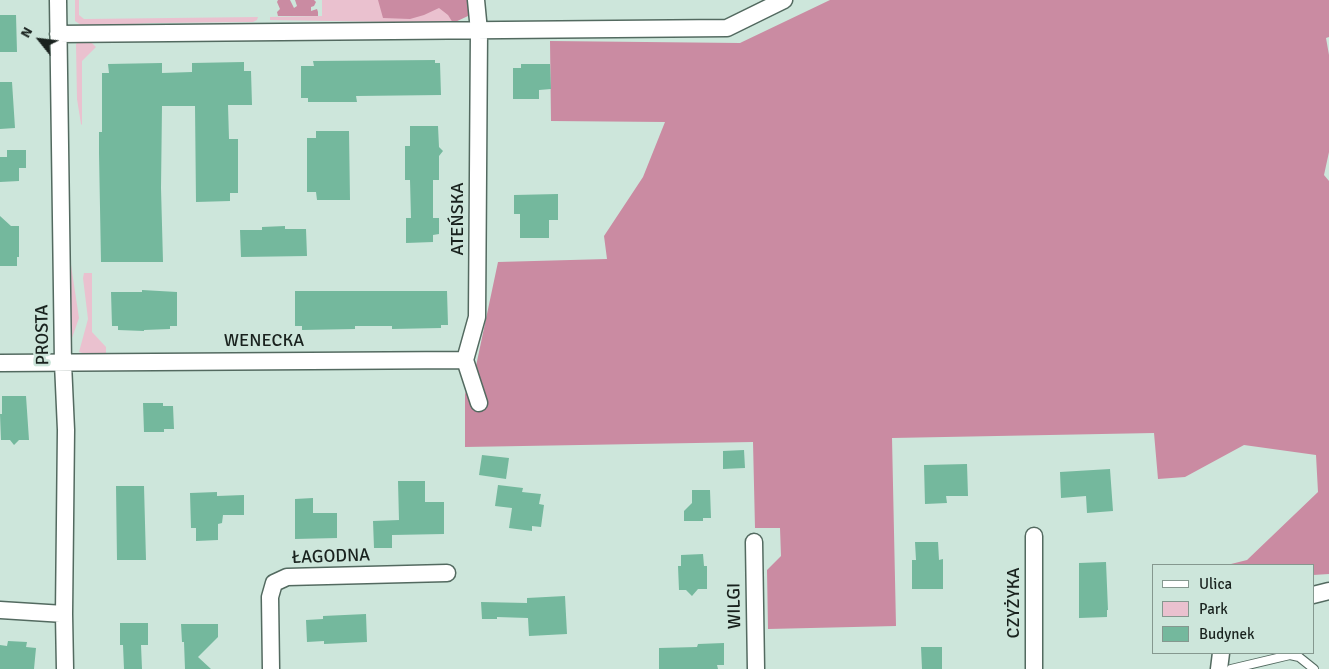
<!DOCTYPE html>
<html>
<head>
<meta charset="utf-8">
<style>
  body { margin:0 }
  #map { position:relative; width:1329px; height:669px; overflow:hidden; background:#cde6db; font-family:Signika,sans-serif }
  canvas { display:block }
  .legend { position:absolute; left:1152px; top:564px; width:162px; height:90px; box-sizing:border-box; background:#cde6db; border:1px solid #85988f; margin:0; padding:6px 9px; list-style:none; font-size:15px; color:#19221e }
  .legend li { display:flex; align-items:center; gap:10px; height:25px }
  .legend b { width:25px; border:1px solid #85988f }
  .north { position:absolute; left:15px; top:15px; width:50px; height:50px; -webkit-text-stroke:4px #cde6db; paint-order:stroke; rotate:299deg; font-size:14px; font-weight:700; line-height:20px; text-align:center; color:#19221e }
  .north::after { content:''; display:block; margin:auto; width:18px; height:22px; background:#19221e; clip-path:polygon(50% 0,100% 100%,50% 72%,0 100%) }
</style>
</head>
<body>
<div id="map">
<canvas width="1329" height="669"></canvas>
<ul class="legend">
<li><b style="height:6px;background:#fff"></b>Ulica</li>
<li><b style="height:14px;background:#eac1cf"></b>Park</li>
<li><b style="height:14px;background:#74b89d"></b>Budynek</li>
</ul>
<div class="north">N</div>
</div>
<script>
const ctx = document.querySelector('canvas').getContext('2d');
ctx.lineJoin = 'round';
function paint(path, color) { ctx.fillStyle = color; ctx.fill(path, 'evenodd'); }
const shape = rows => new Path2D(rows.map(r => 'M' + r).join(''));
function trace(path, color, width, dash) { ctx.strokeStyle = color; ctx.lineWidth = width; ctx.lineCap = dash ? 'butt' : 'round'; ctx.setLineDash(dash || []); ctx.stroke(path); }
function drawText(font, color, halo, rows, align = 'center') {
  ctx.font = font + ' Signika,sans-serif'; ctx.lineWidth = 5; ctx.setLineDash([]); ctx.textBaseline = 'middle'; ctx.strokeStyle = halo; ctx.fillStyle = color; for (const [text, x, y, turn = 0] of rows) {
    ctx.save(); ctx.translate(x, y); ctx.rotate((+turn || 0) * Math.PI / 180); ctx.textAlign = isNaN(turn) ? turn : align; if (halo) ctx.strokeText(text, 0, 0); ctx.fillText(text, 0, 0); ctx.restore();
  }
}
paint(shape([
  [75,0,79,0,79,15,84,19,258,17,257,20,253,22,154,23,89,26,81,25,75,21],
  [322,0,473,0,458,20,447,23,270,20,270,17,322,16],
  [80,41,90,41,96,47,82,61,82,125,81,124,77,99,76,44],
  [71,265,79,318,71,341,69,272],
  [84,273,92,273,92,332,106,347,106,355,86,354,79,352,88,319,83,278]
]), '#eac1cf');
paint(shape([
  [278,0,290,0,294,8,297,6,295,0,314,0,316,2,314,6,311,7,311,11,317,9,318,12,318,16,278,16,277,12,280,9,277,2],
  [378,0,476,0,476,5,468,16,453,23,448,15,439,8,424,15,410,19,383,18],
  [830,0,1329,0,1329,37,1326,38,1329,55,1329,152,1324,175,1329,181,1329,574,1313,575,1313,565,1227,565,1247,560,1318,492,1316,455,1244,445,1185,477,1158,479,1154,433,892,438,896,626,768,629,767,570,781,556,780,528,755,528,753,442,465,447,465,394,476,366,498,262,607,259,604,236,643,177,665,122,551,121,550,41,740,43]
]), '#ca8ba2');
paint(shape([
  [0,15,16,15,17,52,0,52],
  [435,60,435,63,440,63,441,95,356,96,357,102,308,102,308,98,301,98,301,66,314,66,313,61],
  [244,62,244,71,251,71,252,105,228,105,229,139,238,139,238,193,230,193,230,201,196,202,195,106,162,106,161,188,163,262,101,262,99,153,99,132,102,132,102,73,109,73,108,64,162,63,162,73,192,72,192,63],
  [521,64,550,64,551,89,539,90,539,99,513,99,513,68,521,68],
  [0,82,12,82,15,128,0,129],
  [410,126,438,126,439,147,443,151,439,156,439,180,433,180,433,218,439,218,439,234,433,235,433,242,406,243,406,218,411,218,410,180,405,180,405,146,410,146],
  [316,131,349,131,350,200,317,200,316,192,307,192,307,138,316,138],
  [7,150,26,150,26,168,19,168,19,181,0,182,0,157,7,157],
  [558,194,558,220,549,220,549,238,520,238,520,214,514,214,514,195],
  [0,216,11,226,19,226,19,257,17,257,17,266,0,266],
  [285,226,285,229,306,229,307,256,241,257,240,230,262,230,262,227],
  [142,290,177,292,177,326,170,326,170,329,144,330,144,331,118,330,118,326,112,326,111,292,142,292],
  [295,291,447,291,448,325,441,325,441,328,392,329,392,326,355,326,355,329,302,330,302,326,295,326],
  [2,396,26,396,29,440,19,440,14,445,10,440,1,440,0,414,2,414],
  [143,403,163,403,163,406,173,406,174,429,164,429,164,432,144,432],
  [744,450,745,468,723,469,723,451],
  [482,455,509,458,506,479,479,475],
  [967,464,968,496,946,496,947,503,925,504,924,465],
  [1110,469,1113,511,1087,513,1086,496,1061,498,1060,472],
  [398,481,425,481,425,502,444,502,444,534,392,535,392,548,374,548,373,521,399,520],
  [498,485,523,488,522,492,541,494,539,504,544,505,541,527,532,526,532,531,509,528,512,508,495,506],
  [116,486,144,486,146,560,117,560],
  [692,490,710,490,711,518,703,518,703,521,684,521,684,511,692,503],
  [217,492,217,496,244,495,244,515,223,515,222,523,218,524,218,540,196,541,196,528,191,528,190,493],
  [313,498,313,513,337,513,337,538,295,539,295,499],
  [915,542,938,542,939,560,943,559,943,589,912,589,912,560,916,560],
  [703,554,704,566,707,566,707,589,698,589,692,596,686,590,679,590,678,566,681,566,681,555],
  [1106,562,1108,610,1107,610,1107,617,1079,618,1079,563],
  [565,596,567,634,529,636,528,618,497,617,497,619,482,619,481,602,527,603,527,598],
  [366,614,367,642,324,644,324,641,307,642,306,620,323,619,323,616],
  [120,623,148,623,148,645,141,645,142,669,124,669,123,645,120,645],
  [181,624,218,624,218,637,198,657,211,669,185,669,184,642,182,642],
  [8,641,27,642,26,647,36,648,34,669,0,669,0,645,7,646],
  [724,643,724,665,717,665,718,669,659,669,659,648,697,647,698,644],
  [921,647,942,647,942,669,922,669]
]), '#74b89d');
const lane = shape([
  [1231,669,1290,655,1299,657,1314,669]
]);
const street = shape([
  [58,0,63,363,66,430,64,614,65,669],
  [476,0,479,31,477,317,465,360,479,403],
  [58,34,727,28,784,0],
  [0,363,465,360],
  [1034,536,1034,669],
  [754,542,756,669],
  [1313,595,1329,591],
  [0,610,64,614],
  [271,669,270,597,274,583,287,577,447,573],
  [1219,669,1221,653]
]);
trace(lane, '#536a60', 10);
trace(street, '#536a60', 19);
trace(lane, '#fff', 8);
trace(street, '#fff', 16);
drawText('18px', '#19221e', '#cde6db', [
  ["ATEŃSKA",458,219,-90],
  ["PROSTA",43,335,-91],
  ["WENECKA",264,341],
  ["ŁAGODNA",331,557,-2],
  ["CZYŻYKA",1014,603,-90],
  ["WILGI",735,606,-91]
]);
</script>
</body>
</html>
